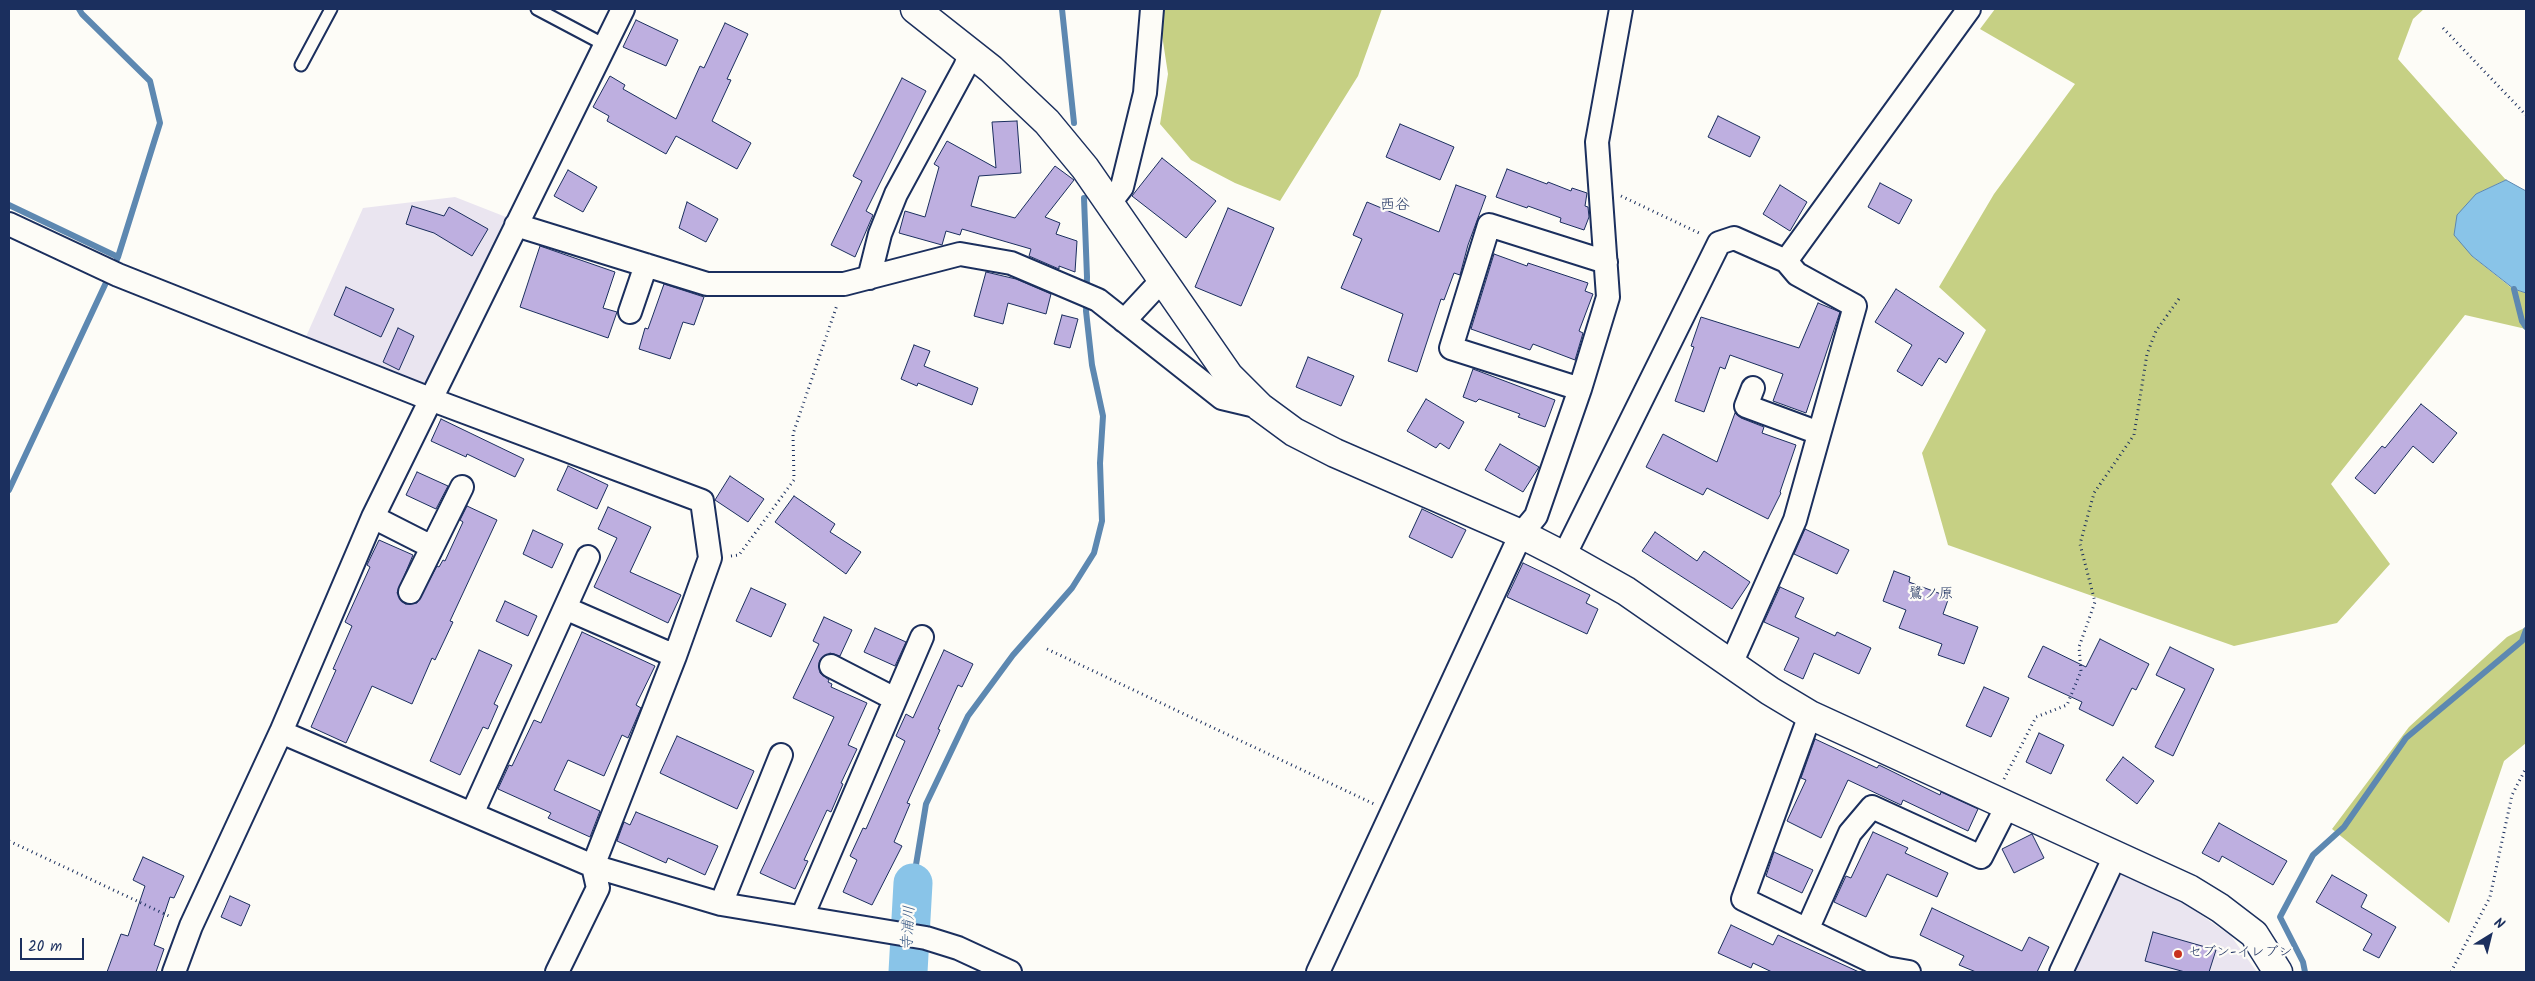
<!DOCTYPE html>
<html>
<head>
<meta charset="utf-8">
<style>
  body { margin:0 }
  #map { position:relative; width:2535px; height:981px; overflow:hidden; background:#fdfcf7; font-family:Kalam,sans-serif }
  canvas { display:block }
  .frame { position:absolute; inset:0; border:10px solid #1b2f5e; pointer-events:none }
  .north { position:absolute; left:2465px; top:911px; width:50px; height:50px; -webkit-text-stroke:4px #fdfcf7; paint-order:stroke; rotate:36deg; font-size:14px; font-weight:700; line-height:20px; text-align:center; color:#1b2f5e }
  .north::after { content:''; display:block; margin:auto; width:18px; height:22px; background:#1b2f5e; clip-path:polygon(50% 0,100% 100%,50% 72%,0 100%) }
  .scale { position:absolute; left:20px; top:938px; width:64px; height:22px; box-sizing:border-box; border:2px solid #1b2f5e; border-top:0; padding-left:6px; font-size:15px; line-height:18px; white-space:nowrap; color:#1b2f5e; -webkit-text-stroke:4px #fdfcf7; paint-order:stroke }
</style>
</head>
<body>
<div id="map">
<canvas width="2535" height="981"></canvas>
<div class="frame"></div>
<div class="north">N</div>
<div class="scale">20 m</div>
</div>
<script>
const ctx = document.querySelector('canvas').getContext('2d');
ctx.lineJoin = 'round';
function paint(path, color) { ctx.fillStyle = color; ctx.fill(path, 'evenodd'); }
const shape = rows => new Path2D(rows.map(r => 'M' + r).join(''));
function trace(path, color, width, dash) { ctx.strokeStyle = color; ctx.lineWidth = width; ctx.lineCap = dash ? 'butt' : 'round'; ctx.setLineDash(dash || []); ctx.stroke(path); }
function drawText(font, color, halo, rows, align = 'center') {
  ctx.font = font + ' Kalam,"Klee One",sans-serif'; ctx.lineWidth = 4.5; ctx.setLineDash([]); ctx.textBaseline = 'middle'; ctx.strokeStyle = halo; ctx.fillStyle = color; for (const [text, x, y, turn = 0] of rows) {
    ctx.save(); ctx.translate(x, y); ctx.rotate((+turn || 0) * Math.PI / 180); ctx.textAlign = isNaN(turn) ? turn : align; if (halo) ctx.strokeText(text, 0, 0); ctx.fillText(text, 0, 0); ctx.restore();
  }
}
paint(shape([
  [455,197,506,217,415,404,297,357,363,208],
  [2120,873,2187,905,2231,936,2257,972,2074,972]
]), '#eae5f0');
paint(shape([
  [1158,9,1382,9,1358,76,1280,201,1235,183,1191,160,1160,124,1168,74],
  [1995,9,2424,9,2413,19,2398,59,2506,180,2476,194,2472,256,2513,289,2526,293,2526,329,2465,315,2331,484,2390,564,2337,623,2234,646,1948,545,1922,453,1986,330,1939,287,1994,194,2075,84,1980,29],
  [2526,627,2526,743,2504,761,2449,923,2332,829,2409,727,2507,637]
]), '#c6d084');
const water = shape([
  [2506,180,2526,191,2526,293,2514,289,2472,256,2454,235,2457,215,2476,194,2506,180]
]);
paint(water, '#89c4e8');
trace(water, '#5d88b1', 1);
trace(shape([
  [79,9,82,14,150,81,160,123,118,257],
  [1062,9,1074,123],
  [9,205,118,257,9,490],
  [2514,289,2522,321,2526,327],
  [913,883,926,804,968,716,1013,655,1072,588,1094,553,1102,521,1100,463,1103,416,1092,365,1086,311,1087,277,1084,198],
  [2305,972,2303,962,2280,917,2313,855,2344,827,2406,738,2522,641,2526,630]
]), '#5d88b1', 6);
trace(shape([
  [908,972,913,883]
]), '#89c4e8', 39);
const building = shape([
  [636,20,678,40,666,66,623,47,636,20],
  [725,23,748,34,727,79,731,80,712,121,751,143,737,169,676,136,666,154,607,121,609,116,593,107,610,76,625,85,623,89,676,119,700,66,704,68,725,23],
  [902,78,926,91,866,211,873,215,855,257,831,245,862,181,853,176,902,78],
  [1718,116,1760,137,1750,157,1708,137,1718,116],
  [1017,121,1021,173,979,176,971,206,1015,218,1055,166,1074,180,1045,217,1060,223,1056,234,1077,241,1075,272,1059,266,1059,269,1029,256,1031,249,962,229,960,235,946,231,942,245,899,233,905,211,925,217,939,167,934,164,947,141,996,168,992,122,1017,121],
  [1400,124,1454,147,1440,180,1386,157,1400,124],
  [1162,158,1216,201,1186,238,1132,196,1162,158],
  [1507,169,1547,184,1548,182,1571,191,1572,188,1587,193,1585,206,1588,207,1589,217,1584,230,1560,222,1561,218,1528,206,1527,208,1496,197,1507,169],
  [568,170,597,187,583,212,554,196,568,170],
  [1880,183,1912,200,1899,224,1868,207,1880,183],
  [1456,185,1486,196,1468,245,1460,275,1454,273,1444,300,1441,299,1417,372,1388,361,1403,314,1341,288,1362,239,1353,235,1367,202,1439,232,1456,185],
  [1780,185,1807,202,1790,231,1763,214,1780,185],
  [687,202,718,219,706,242,679,228,687,202],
  [412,206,444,216,449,207,488,229,472,256,434,233,406,224,412,206],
  [1228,208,1274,228,1241,306,1195,287,1228,208],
  [540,246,615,272,603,308,617,312,608,338,520,307,540,246],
  [1494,254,1527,266,1528,263,1588,283,1585,291,1593,294,1579,331,1583,333,1575,360,1533,344,1530,350,1471,329,1494,254],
  [986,272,1016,279,1051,294,1046,314,1008,303,1003,324,974,316,986,272],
  [664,284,704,297,694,325,683,322,670,359,639,349,645,328,648,329,664,284],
  [346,287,394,309,381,337,334,315,346,287],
  [1896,289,1964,333,1946,363,1939,358,1922,386,1897,371,1912,345,1875,322,1896,289],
  [1818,303,1840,312,1806,413,1773,401,1783,374,1730,355,1725,369,1720,367,1704,412,1675,401,1694,347,1691,346,1701,317,1799,348,1818,303],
  [1062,315,1078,319,1070,348,1054,344,1062,315],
  [398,328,414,336,399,370,383,362,398,328],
  [914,345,930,351,924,366,978,388,972,405,918,383,917,386,901,379,914,345],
  [1308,357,1354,376,1341,406,1296,387,1308,357],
  [1473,369,1555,400,1545,427,1518,417,1520,414,1479,399,1476,402,1463,397,1473,369],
  [1426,399,1464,422,1449,449,1440,443,1436,448,1407,431,1426,399],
  [2421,404,2457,433,2433,463,2413,446,2375,494,2355,478,2382,446,2385,448,2421,404],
  [1735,413,1741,418,1764,427,1762,433,1796,445,1780,492,1781,493,1768,519,1707,488,1703,495,1646,467,1663,434,1717,462,1735,413],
  [441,419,524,459,515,477,467,454,466,457,431,441,441,419],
  [1500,444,1539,467,1523,492,1485,470,1500,444],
  [568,466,608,485,597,509,557,490,568,466],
  [417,472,448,486,436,509,406,495,417,472],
  [730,476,764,499,748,522,715,500,730,476],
  [794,496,835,524,830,532,861,552,846,574,775,522,794,496],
  [467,506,497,520,450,621,453,622,435,660,432,658,412,704,372,686,346,743,311,727,336,670,333,669,352,626,345,622,370,567,367,565,379,540,413,555,397,593,405,604,417,603,437,566,439,567,443,560,445,561,463,522,460,520,467,506],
  [608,507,651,527,630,572,681,595,668,623,594,587,617,538,598,529,608,507],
  [1422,509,1466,530,1452,558,1409,537,1422,509],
  [1805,529,1849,550,1837,574,1794,554,1805,529],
  [533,530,563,544,552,568,523,554,533,530],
  [1655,532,1697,561,1704,551,1750,582,1732,609,1642,551,1655,532],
  [1523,563,1590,595,1586,603,1598,609,1587,634,1507,597,1523,563],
  [1894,571,1910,577,1909,582,1949,597,1943,614,1978,627,1964,664,1938,655,1942,644,1899,628,1906,610,1883,601,1894,571],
  [1780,587,1804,598,1795,617,1835,636,1837,632,1871,648,1859,674,1814,653,1803,679,1784,670,1799,638,1764,622,1780,587],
  [751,588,786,604,771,637,736,621,751,588],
  [505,601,537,616,528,636,496,621,505,601],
  [824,617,852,630,840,656,830,653,820,660,820,673,829,680,828,682,832,684,831,687,867,703,848,745,857,749,841,783,843,784,831,812,827,810,804,860,808,861,795,889,760,873,834,717,793,698,819,644,813,641,824,617],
  [875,628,906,642,895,666,864,652,875,628],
  [582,632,655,666,636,705,641,708,628,738,622,735,604,776,568,760,554,790,600,811,590,837,548,818,551,813,498,789,509,765,512,766,534,720,541,723,582,632],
  [2100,639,2149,664,2136,690,2132,688,2113,726,2079,709,2082,702,2028,677,2043,646,2086,667,2100,639],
  [2170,647,2214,669,2173,756,2155,747,2185,689,2156,675,2170,647],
  [479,650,512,665,494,704,498,706,488,729,483,727,460,775,430,761,479,650],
  [944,650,973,664,962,687,958,685,938,729,940,730,907,803,910,804,894,842,902,846,872,905,843,892,857,860,850,856,863,828,866,829,905,741,896,736,906,714,913,718,944,650],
  [1984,687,2009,698,1991,737,1966,726,1984,687],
  [2039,733,2064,745,2051,774,2026,762,2039,733],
  [677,736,754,771,737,809,660,773,677,736],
  [1815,739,1877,768,1879,765,1940,795,1941,792,1978,809,1968,831,1903,800,1901,805,1848,780,1821,838,1787,821,1806,780,1801,778,1815,739],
  [2123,757,2154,781,2137,804,2106,780,2123,757],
  [636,812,718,846,705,875,668,858,666,863,617,841,624,822,630,825,636,812],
  [2219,823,2287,861,2273,885,2222,856,2219,862,2202,853,2219,823],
  [1873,832,1908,848,1905,853,1948,873,1937,897,1887,874,1866,917,1834,902,1846,876,1851,878,1873,832],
  [2032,834,2044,858,2014,873,2002,849,2032,834],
  [1774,852,1813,870,1802,893,1766,876,1774,852],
  [143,857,184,876,174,898,170,897,154,945,164,949,156,972,107,972,121,934,128,936,145,886,133,880,143,857],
  [2332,875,2367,895,2361,907,2396,927,2379,958,2363,950,2372,934,2316,902,2332,875],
  [230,896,250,905,241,926,221,917,230,896],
  [1932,908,2022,951,2029,937,2049,947,2037,972,1976,972,1959,965,1964,956,1920,935,1932,908],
  [1731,925,1773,945,1778,935,1859,972,1772,972,1753,963,1751,968,1718,953,1731,925],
  [2153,932,2216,950,2209,972,2185,972,2145,961,2153,932]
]);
paint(building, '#beafe0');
trace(building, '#1b2f5e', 1);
const lane = shape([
  [537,9,605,45],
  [301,65,331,9]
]);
const street = shape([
  [1109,204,1122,187,1145,93,1152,9],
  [9,224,118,275,430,399,702,501,710,558,675,656,593,866,598,888,557,972],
  [516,225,707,284,844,284,960,254,1011,263,1098,300,1222,398,1260,407],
  [869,278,880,234,896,194,965,67,971,51],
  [630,312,646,265],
  [1124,321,1162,280],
  [1753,388,1746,406,1819,433],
  [1580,389,1451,348,1489,225,1606,262],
  [373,517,432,547],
  [1564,556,1719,243,1734,238,1786,261,1969,9],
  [410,592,462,487],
  [565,608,675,656],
  [1731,664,1795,520,1855,306,1797,274,1786,261],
  [831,666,895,699],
  [1810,715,1743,899,1886,968,1909,972],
  [281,732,593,866,721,904,926,938,958,948,1010,972],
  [472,814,588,557],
  [721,904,781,755],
  [802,917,922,637],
  [1807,930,1850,833,1872,807,1981,857,2007,806],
  [174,972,191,926,281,732,373,517,623,9],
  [1318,972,1521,534,1536,516,1580,389,1608,297,1597,142,1621,9],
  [2061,972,2115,856]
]);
const secondary = shape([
  [915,9,991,69,1047,122,1085,168,1229,376,1260,407,1294,432,1335,453,1521,534,1564,556,1626,591,1770,691,1810,715,2189,889,2220,908,2254,934,2278,972]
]);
trace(lane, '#1b2f5e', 15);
trace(street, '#1b2f5e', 26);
trace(secondary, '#1b2f5e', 31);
trace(shape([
  [2443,28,2526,115],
  [1621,196,1699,233],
  [731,556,739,555,794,480,793,434,837,305],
  [1047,649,1374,804],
  [2004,779,2036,717,2067,705,2081,671,2079,647,2095,602,2080,544,2094,493,2134,435,2147,354,2156,331,2181,296],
  [9,841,171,917],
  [2451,972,2490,897,2512,795,2526,768]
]), '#1b2f5e', 3, [1, 4]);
trace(lane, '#fdfcf7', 11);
trace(street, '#fdfcf7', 22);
trace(secondary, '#fdfcf7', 28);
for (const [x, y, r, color] of [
  [2178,954,5,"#c8321e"]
]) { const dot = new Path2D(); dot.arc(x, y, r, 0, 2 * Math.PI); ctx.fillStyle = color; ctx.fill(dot); trace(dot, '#fdfcf7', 2); }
drawText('14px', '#1b2f5e', '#fdfcf7', [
  ["セブン-イレブン",2188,954]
], 'left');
drawText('15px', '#1b2f5e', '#fdfcf7', [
  ["西谷",1395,206],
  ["鷺ノ原",1931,595]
]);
drawText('italic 15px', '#3c5c87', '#fdfcf7', [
  ["寺浦川",910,928,-87]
]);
</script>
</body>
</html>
